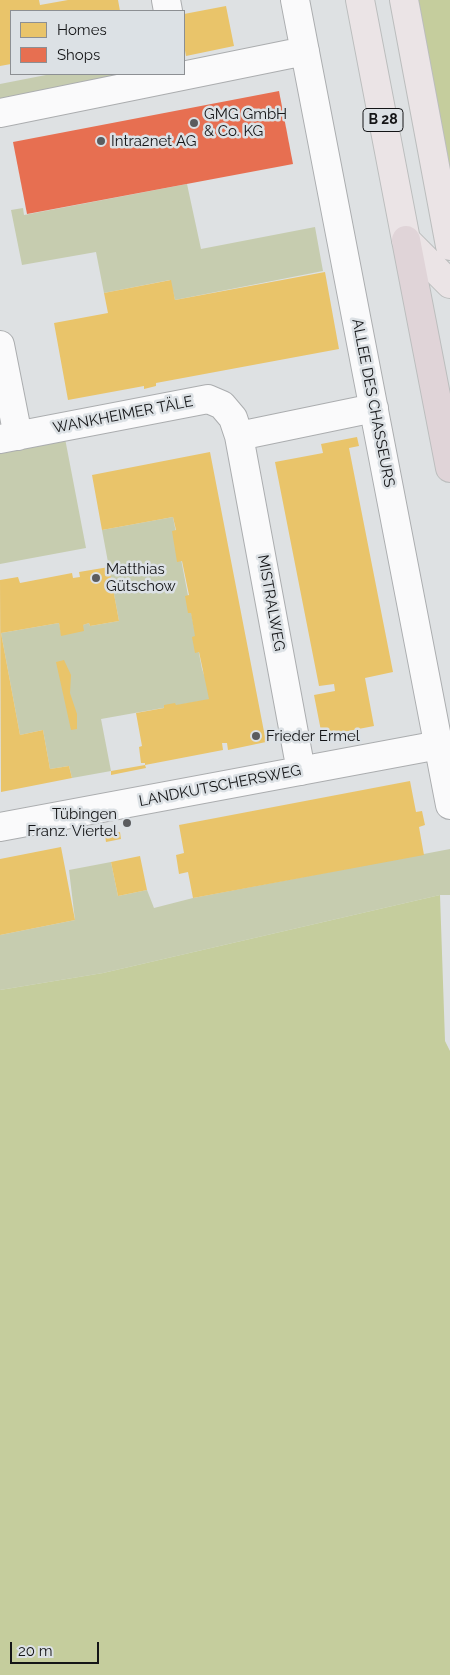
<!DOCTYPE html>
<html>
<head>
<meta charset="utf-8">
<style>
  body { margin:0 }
  #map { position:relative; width:450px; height:1675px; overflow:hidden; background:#dee1e3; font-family:Raleway,sans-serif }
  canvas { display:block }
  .legend { position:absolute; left:10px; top:10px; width:175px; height:65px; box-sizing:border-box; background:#dce1e5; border:1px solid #8c8f93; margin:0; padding:6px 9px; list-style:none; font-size:15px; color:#141517 }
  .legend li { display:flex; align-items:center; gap:10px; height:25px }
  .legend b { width:25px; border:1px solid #8c8f93 }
  .scale { position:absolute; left:10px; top:1642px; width:89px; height:22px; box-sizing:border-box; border:2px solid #141517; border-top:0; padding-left:6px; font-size:15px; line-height:18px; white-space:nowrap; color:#141517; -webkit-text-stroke:4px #dce1e5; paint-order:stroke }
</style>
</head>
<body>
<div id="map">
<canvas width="450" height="1675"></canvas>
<ul class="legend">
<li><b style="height:14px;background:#e9c46a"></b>Homes</li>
<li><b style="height:14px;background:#e76f51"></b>Shops</li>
</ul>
<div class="scale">20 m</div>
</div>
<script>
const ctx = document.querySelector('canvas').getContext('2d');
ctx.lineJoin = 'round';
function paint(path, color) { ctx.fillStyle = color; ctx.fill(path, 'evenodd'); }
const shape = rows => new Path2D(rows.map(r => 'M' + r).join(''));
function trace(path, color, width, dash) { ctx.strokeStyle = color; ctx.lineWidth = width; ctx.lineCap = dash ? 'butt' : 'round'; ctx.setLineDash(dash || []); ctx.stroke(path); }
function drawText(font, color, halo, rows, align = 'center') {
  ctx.font = font + ' Raleway,sans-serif'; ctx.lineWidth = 5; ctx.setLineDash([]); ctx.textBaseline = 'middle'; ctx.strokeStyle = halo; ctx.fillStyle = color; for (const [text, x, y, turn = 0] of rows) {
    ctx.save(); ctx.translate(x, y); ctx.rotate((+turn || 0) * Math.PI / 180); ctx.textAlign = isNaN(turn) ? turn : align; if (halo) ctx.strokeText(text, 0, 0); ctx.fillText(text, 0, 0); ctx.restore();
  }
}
paint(shape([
  [51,74,163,74,0,106,0,84],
  [187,184,201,249,315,227,323,271,175,300,170,280,104,293,96,252,22,265,11,210,23,208,24,215],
  [63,428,86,548,0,564,0,439],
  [173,517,202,669,213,699,101,719,111,771,72,778,69,766,50,769,43,730,20,735,1,633,59,623,61,632,89,623,90,626,119,621,102,530],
  [450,849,450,895,440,895,103,973,0,990,0,935,75,920,69,870,111,862,118,896,147,890,154,908,193,898]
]), '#c6ccaf');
paint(shape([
  [404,0,450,0,450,246],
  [440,895,445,1041,450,1051,450,1675,0,1675,0,990,103,973]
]), '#c5cd9d');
paint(shape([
  [0,0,39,0,40,5,68,0,118,0,120,11,11,11,11,64,0,66],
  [226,6,234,46,186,56,184,45,184,14],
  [325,272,339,349,156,383,156,386,144,389,144,386,68,400,54,323,108,313,104,293,171,280,175,300],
  [357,437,359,446,349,448,393,672,365,678,374,726,322,736,314,695,335,691,334,684,319,686,275,462,323,453,321,444],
  [210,452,266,742,228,750,227,743,222,743,223,750,145,765,145,763,141,763,139,747,142,746,136,713,164,708,164,705,175,703,176,705,209,699,199,652,195,653,192,637,195,636,191,613,188,613,185,596,189,595,182,561,177,562,172,531,176,530,173,517,102,530,92,475],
  [109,567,119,621,90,626,89,623,83,625,84,631,61,636,59,623,1,633,20,735,43,730,50,769,69,766,72,778,1,792,0,580,18,577,20,583,72,573,73,578,80,577,79,572],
  [64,660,71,675,70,693,77,714,77,729,71,730,56,662],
  [145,765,146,768,111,775,111,771],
  [410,781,416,812,422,811,425,825,419,827,424,855,193,898,188,872,179,874,176,855,184,853,179,825],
  [120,832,121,839,106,842,105,835],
  [61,847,75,920,0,935,0,859],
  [140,856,147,890,118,896,111,862]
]), '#e9c46a');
paint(shape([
  [279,91,293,164,27,214,13,142]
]), '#e76f51');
const street = shape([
  [166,0,168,11],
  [295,0,450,805],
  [0,113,305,51],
  [0,345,18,436],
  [239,436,374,408],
  [0,439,208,399,222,405,233,418,239,436,301,771],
  [0,827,439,745]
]);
const primary = shape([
  [360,0,406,240,450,284],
  [404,0,450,246]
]);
const highway = shape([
  [406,240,450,468]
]);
trace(street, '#abadaf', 30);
trace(primary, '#bbbdbd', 30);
trace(highway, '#bbbdbd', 30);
trace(street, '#fafafb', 28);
trace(primary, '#ebe4e6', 28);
trace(highway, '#e0d4d8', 28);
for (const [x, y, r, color] of [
  [194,123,5,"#5b5c5e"],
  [101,141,5,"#5b5c5e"],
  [96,578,5,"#5b5c5e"],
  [256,736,5,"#5b5c5e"],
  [127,823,5,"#5b5c5e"]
]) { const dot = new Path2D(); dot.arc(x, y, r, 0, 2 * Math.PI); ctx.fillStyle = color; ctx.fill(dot); trace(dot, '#dce1e5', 2); }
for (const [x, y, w] of [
  [383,120,40]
]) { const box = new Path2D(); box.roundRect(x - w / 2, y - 11.5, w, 23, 4); ctx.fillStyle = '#dce1e5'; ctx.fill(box); trace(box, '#141517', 1); }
drawText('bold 14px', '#141517', null, [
  ["B 28",383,120]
]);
drawText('15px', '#141517', '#dce1e5', [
  ["GMG GmbH",204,114],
  ["& Co. KG",204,131],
  ["Intra2net AG",111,141],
  ["Matthias",106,569],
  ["Gütschow",106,586],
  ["Frieder Ermel",266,736],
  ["Tübingen",117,814,"right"],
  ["Franz. Viertel",117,831,"right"]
], 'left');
drawText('15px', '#141517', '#dce1e5', [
  ["ALLEE DES CHASSEURS",373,403,79],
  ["WANKHEIMER TÄLE",123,415,-11],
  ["MISTRALWEG",271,603,80],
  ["LANDKUTSCHERSWEG",220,786,-11]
]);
</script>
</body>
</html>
